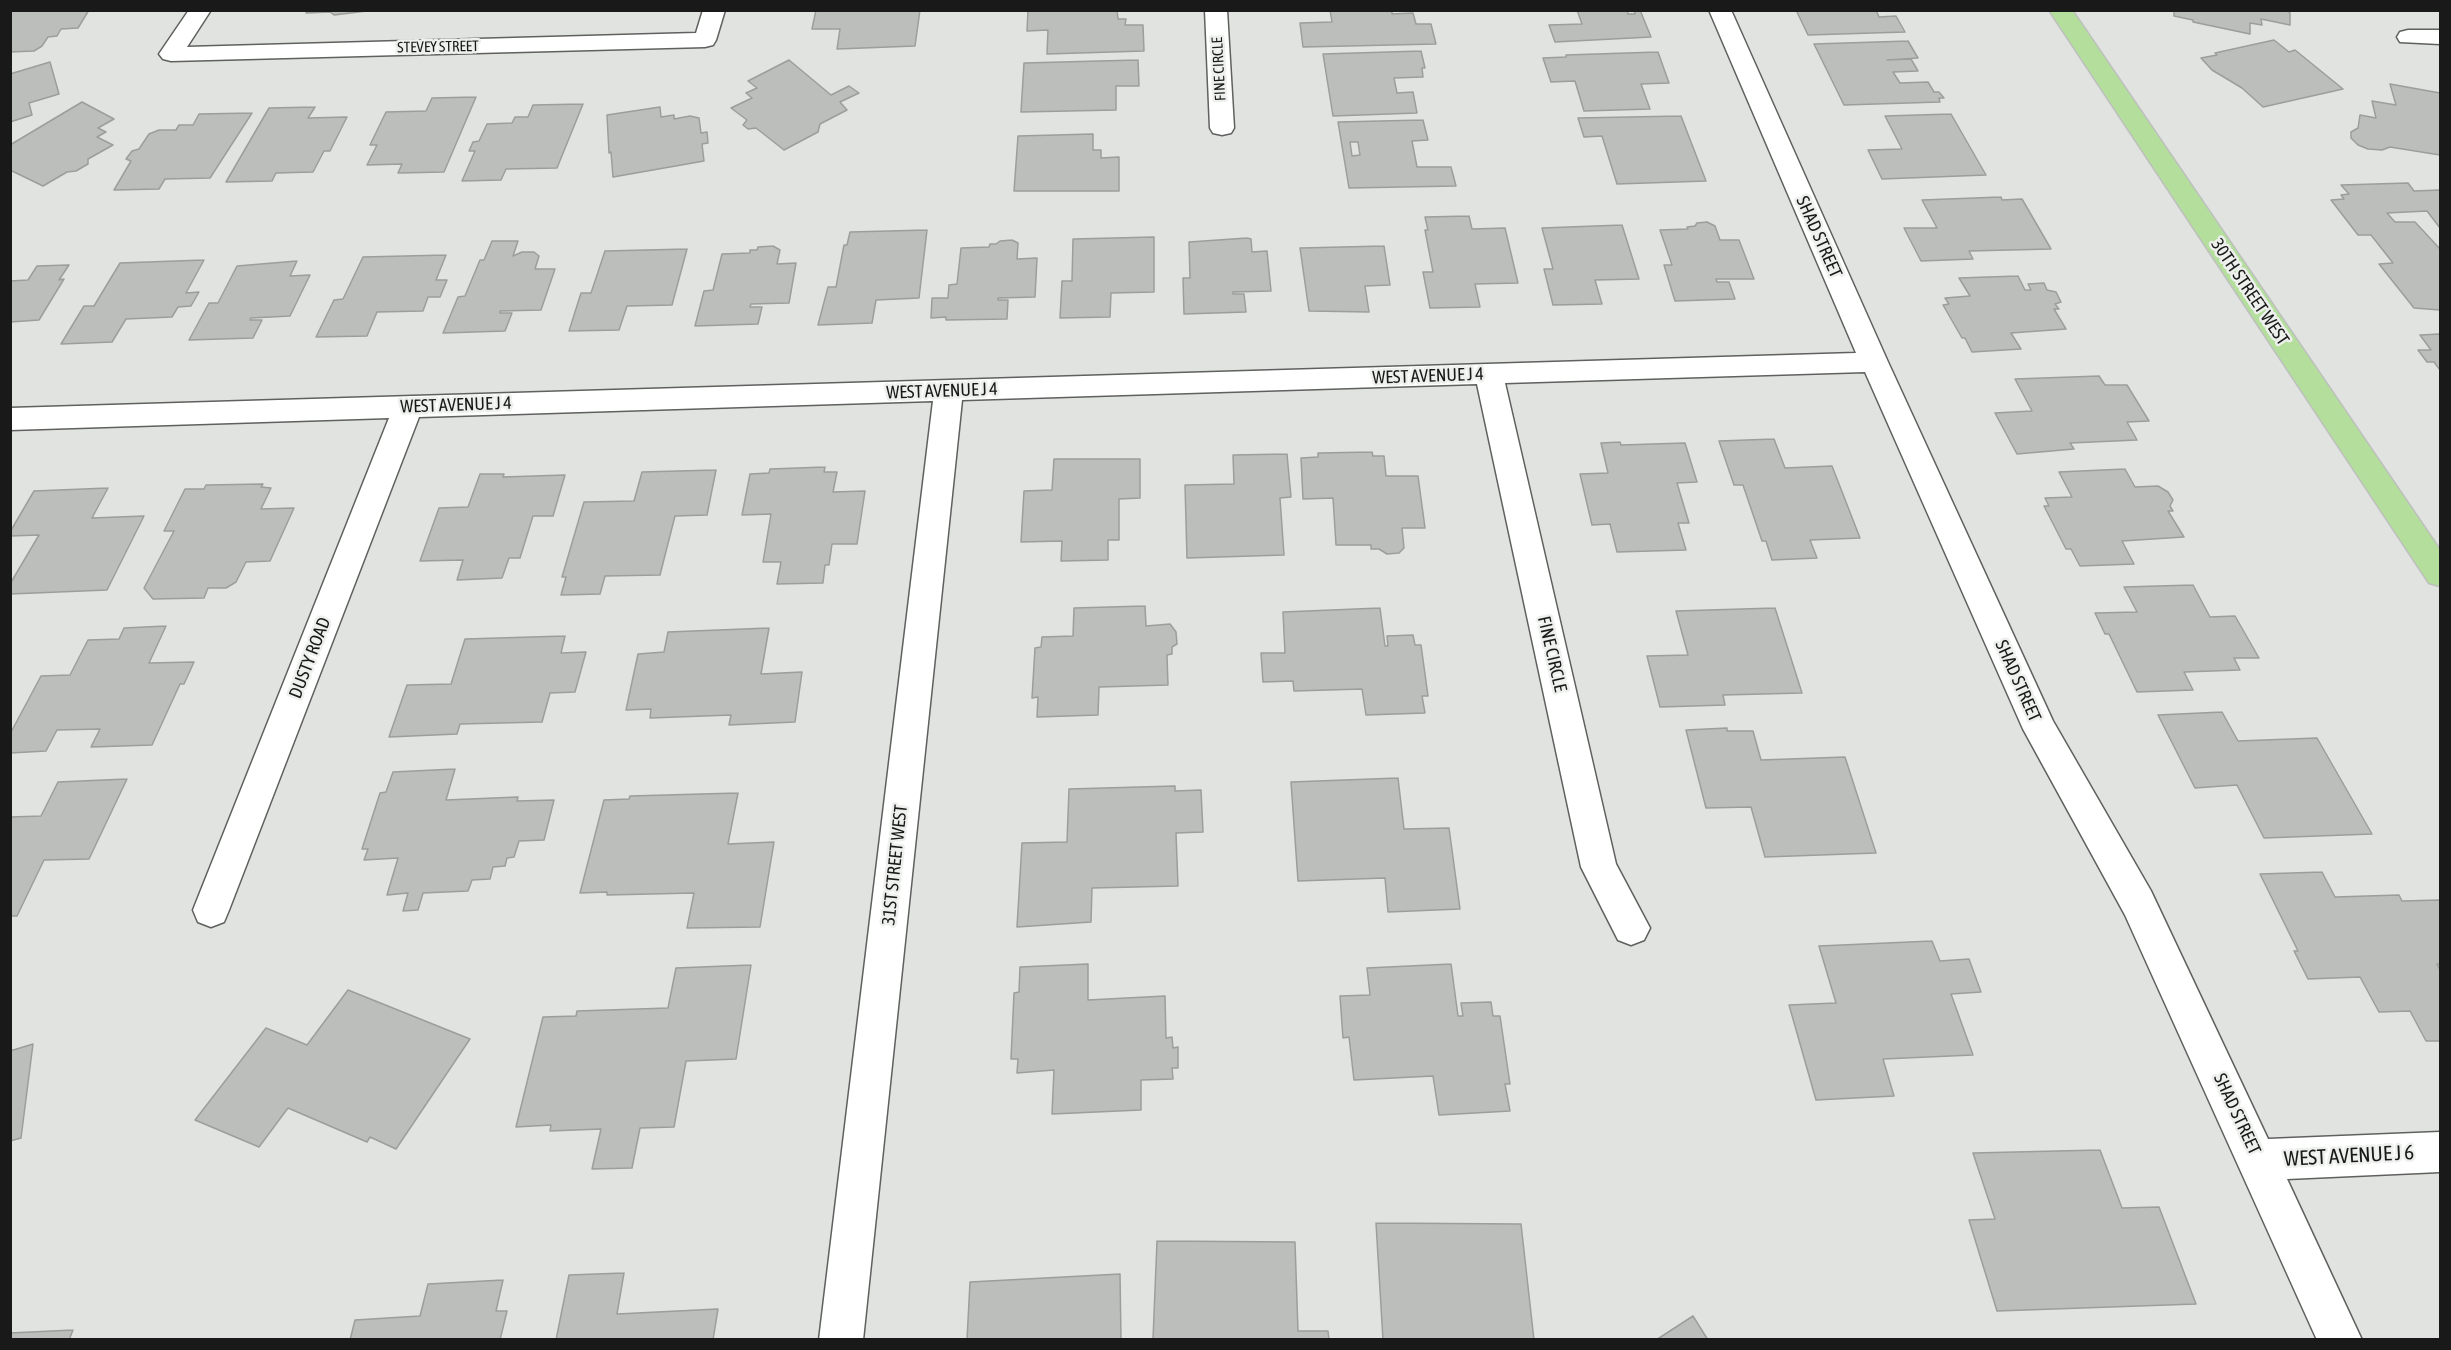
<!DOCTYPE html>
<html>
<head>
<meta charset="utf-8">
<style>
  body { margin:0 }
  #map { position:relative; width:2451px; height:1350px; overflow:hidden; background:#e1e3e0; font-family:"Asap Condensed",sans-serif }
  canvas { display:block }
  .frame { position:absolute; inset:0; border:12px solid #181918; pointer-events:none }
</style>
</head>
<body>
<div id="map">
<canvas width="2451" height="1350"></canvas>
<div class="frame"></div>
</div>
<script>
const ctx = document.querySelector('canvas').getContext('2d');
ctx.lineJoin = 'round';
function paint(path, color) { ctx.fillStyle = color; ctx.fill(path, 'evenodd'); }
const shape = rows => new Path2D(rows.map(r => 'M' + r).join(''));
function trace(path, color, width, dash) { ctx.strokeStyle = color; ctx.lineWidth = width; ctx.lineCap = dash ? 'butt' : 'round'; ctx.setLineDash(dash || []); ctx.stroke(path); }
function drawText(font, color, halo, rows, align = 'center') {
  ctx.font = font + ' "Asap Condensed",sans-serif'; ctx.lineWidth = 5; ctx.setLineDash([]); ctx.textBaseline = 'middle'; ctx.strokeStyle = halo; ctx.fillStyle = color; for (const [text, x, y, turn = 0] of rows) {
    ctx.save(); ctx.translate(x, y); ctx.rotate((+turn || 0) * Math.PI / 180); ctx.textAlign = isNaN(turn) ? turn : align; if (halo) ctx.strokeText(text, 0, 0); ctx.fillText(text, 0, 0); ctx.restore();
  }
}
const building = shape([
  [10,10,89,10,78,28,61,29,57,36,48,37,42,46,34,51,10,52,10,10],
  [308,10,375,10,334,15,330,12,306,13,308,10],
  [816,10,920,10,915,46,837,49,840,29,812,29,816,10],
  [1028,10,1117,10,1118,19,1126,19,1125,25,1143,25,1144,51,1047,54,1048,30,1027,31,1028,10],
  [1330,10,1392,10,1392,14,1413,13,1416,24,1431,24,1436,44,1303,47,1300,23,1332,22,1330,10],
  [1577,10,1627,10,1628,14,1635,14,1634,10,1640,10,1651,37,1555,42,1549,25,1582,24,1577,10],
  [1796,10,1876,10,1879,17,1896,16,1905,32,1808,35,1796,10],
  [2174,10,2287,10,2290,13,2290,25,2261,19,2262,25,2250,23,2250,34,2193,22,2193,20,2174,16,2174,10],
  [2274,40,2289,52,2295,50,2343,89,2263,107,2242,88,2212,70,2201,58,2217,55,2215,53,2274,40],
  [1908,41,1918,58,1887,60,1911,59,1918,71,1893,72,1900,83,1928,82,1934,92,1939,92,1944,98,1939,98,1940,102,1844,105,1814,44,1908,41],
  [1421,51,1425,68,1422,68,1423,77,1394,78,1397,93,1413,92,1417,113,1333,116,1323,54,1421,51],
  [1658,52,1669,83,1641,84,1650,109,1584,111,1575,81,1551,82,1543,58,1566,57,1566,55,1658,52],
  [789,60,831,95,849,86,859,93,840,102,847,110,820,124,818,132,784,150,756,128,748,129,743,125,747,120,731,108,752,98,746,93,757,88,748,81,789,60],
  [1138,60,1139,86,1116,86,1116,110,1021,112,1024,63,1138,60],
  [50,62,59,94,29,103,32,115,10,122,10,74,50,62],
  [2390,84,2440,93,2440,155,2390,147,2382,150,2368,149,2358,145,2351,138,2351,132,2358,128,2360,115,2376,118,2372,101,2396,105,2390,84],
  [476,97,444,172,398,173,402,164,367,165,377,145,370,145,386,112,426,111,432,98,476,97],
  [82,102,114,119,98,128,106,132,97,137,113,145,88,159,88,164,76,171,67,172,43,186,10,170,10,145,82,102],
  [583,104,557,168,506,169,501,180,462,181,475,151,469,151,473,142,479,141,487,124,512,123,515,117,528,117,533,105,583,104],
  [315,107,308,118,347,117,330,151,324,151,313,172,276,173,272,181,226,182,269,108,315,107],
  [660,107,661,117,674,115,674,119,690,116,699,118,701,133,707,132,708,143,702,144,704,161,613,177,611,152,609,153,607,115,660,107],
  [252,113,210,178,165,179,159,189,114,190,131,161,126,159,132,151,139,149,149,134,159,130,176,130,179,125,193,125,199,114,252,113],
  [1951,114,1986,175,1882,179,1868,150,1902,149,1885,116,1951,114],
  [1681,116,1706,181,1617,184,1602,136,1584,137,1578,118,1681,116],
  [1423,120,1428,140,1412,141,1417,167,1451,167,1456,186,1349,188,1338,122,1423,120],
  [1350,142,1358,142,1360,155,1352,156,1350,142],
  [1093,134,1093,150,1101,150,1101,158,1119,157,1119,191,1014,191,1018,136,1093,134],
  [2408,183,2414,191,2440,190,2440,228,2427,211,2387,213,2395,222,2415,222,2440,249,2440,310,2414,308,2379,264,2393,263,2371,235,2358,235,2331,200,2344,199,2341,195,2349,194,2341,185,2408,183],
  [2001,197,2002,200,2022,199,2051,249,1969,251,1973,259,1921,261,1904,228,1937,228,1922,200,2001,197],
  [1469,216,1472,229,1505,228,1518,283,1475,284,1480,307,1430,308,1423,272,1433,272,1425,230,1428,230,1425,217,1469,216],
  [1707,222,1715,226,1720,240,1739,240,1754,279,1716,279,1717,282,1729,282,1735,299,1675,301,1664,265,1672,265,1660,230,1688,229,1687,227,1695,226,1697,223,1707,222],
  [1622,225,1639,279,1595,280,1602,304,1553,305,1544,269,1553,269,1542,228,1622,225],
  [927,230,919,298,876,300,872,323,818,325,828,287,836,287,844,245,847,245,850,232,927,230],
  [1154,237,1154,292,1111,293,1110,317,1060,318,1062,281,1072,281,1073,239,1154,237],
  [1247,238,1251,239,1252,252,1267,251,1271,291,1233,292,1233,294,1244,294,1246,312,1184,314,1183,278,1190,278,1189,242,1247,238],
  [1012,240,1018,243,1017,259,1037,258,1035,297,998,298,998,300,1008,300,1007,319,946,320,946,317,931,318,932,298,948,298,949,285,957,284,961,248,989,247,990,244,996,244,1000,241,1012,240],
  [492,241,518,241,513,256,522,252,534,252,539,256,535,269,555,269,541,310,500,311,500,313,512,313,505,331,443,333,458,297,465,296,480,260,484,260,492,241],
  [773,246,780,250,777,264,796,263,789,303,751,304,750,307,762,307,758,324,695,326,704,291,713,290,722,254,750,253,750,250,757,250,758,247,773,246],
  [1384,246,1390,285,1365,286,1369,312,1309,311,1300,248,1384,246],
  [687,249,672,305,627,306,619,330,569,331,581,293,591,293,605,251,687,249],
  [446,255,436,280,447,280,440,297,428,297,423,311,377,312,367,336,316,337,334,300,343,299,363,257,446,255],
  [204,260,186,293,199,292,191,306,178,307,172,317,126,319,112,342,61,344,84,306,94,306,120,263,204,260],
  [297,261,290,276,310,275,290,316,251,318,250,320,262,320,253,338,189,340,209,303,218,303,237,266,297,261],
  [69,265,59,280,64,279,39,320,10,322,10,281,28,280,37,266,69,265],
  [2018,276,2025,290,2031,290,2028,284,2044,283,2047,290,2056,292,2061,302,2055,304,2059,309,2054,309,2066,329,2011,333,2021,349,1972,352,1965,338,1962,338,1943,305,1949,304,1945,298,1970,296,1959,278,2018,276],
  [2440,334,2440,370,2434,362,2427,362,2418,350,2431,350,2420,335,2440,334],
  [2099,376,2105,385,2127,385,2149,421,2127,422,2137,440,2070,443,2074,449,2017,454,1995,413,2032,411,2015,379,2099,376],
  [1774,439,1785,468,1832,466,1860,538,1810,540,1817,558,1772,560,1766,541,1762,541,1743,485,1734,485,1719,441,1774,439],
  [1620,442,1621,445,1685,443,1697,482,1677,483,1689,523,1678,523,1686,550,1617,552,1610,524,1592,525,1580,474,1608,473,1601,443,1620,442],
  [1372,452,1373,456,1384,456,1386,476,1418,476,1425,528,1402,528,1404,548,1399,553,1387,554,1379,549,1371,549,1371,545,1336,545,1333,498,1303,499,1301,458,1318,457,1318,453,1372,452],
  [1287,454,1291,497,1280,498,1284,555,1187,558,1185,485,1234,484,1233,455,1287,454],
  [1054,459,1140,459,1140,498,1119,499,1119,540,1108,540,1108,560,1061,561,1062,541,1021,542,1024,491,1052,490,1054,459],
  [825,467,824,472,837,472,833,492,865,491,857,544,832,544,829,565,825,565,823,583,777,584,781,562,763,562,771,514,742,515,750,474,769,473,770,469,825,467],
  [2125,469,2135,487,2158,486,2168,492,2173,500,2170,506,2173,511,2168,511,2184,537,2122,541,2134,564,2080,566,2071,549,2066,549,2044,506,2049,506,2045,498,2072,497,2059,472,2125,469],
  [716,470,707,515,675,516,660,575,605,576,600,594,561,595,566,577,562,577,584,502,634,501,642,472,716,470],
  [480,474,504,474,503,477,565,475,553,516,533,516,520,558,509,558,502,578,457,580,463,560,420,561,439,508,468,507,480,474],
  [263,484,261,487,271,488,261,509,294,508,270,561,246,562,236,582,226,588,208,588,204,598,153,599,144,588,174,531,164,531,185,489,204,489,206,485,263,484],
  [108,488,92,518,144,516,107,590,10,594,10,584,39,535,10,536,10,532,34,491,108,488],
  [2193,585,2210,617,2235,616,2259,658,2234,658,2240,670,2184,672,2193,690,2137,692,2109,634,2105,634,2095,613,2137,612,2124,587,2193,585],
  [1145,606,1146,626,1170,624,1176,632,1177,644,1172,647,1172,654,1167,655,1168,685,1099,687,1098,715,1037,717,1038,697,1032,698,1035,648,1041,647,1042,637,1073,636,1074,608,1145,606],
  [1380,608,1385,646,1388,646,1387,636,1413,635,1415,645,1421,645,1428,696,1422,696,1425,713,1366,715,1362,689,1294,691,1293,681,1263,682,1261,653,1285,653,1283,612,1380,608],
  [1775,608,1802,693,1723,695,1725,705,1660,707,1647,656,1688,655,1676,611,1775,608],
  [166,626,149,663,194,662,184,684,180,684,152,745,91,747,100,729,57,730,46,751,10,753,10,734,41,676,70,675,88,640,119,639,124,628,166,626],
  [769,628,761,674,802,672,795,722,729,725,731,715,650,718,651,709,626,710,638,654,664,652,668,632,769,628],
  [565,636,561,653,586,652,575,692,550,693,542,722,460,724,457,734,389,737,407,685,451,684,465,639,565,636],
  [2222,712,2238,741,2317,738,2372,834,2264,838,2237,785,2195,788,2158,715,2222,712],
  [1727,728,1727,731,1753,731,1761,760,1845,757,1876,853,1765,857,1751,807,1706,808,1686,730,1727,728],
  [455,769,446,800,518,797,517,801,554,800,544,840,519,841,514,857,507,858,505,866,493,867,490,879,472,880,468,891,423,893,418,910,403,911,408,893,387,895,398,858,364,860,368,849,362,849,380,793,386,792,393,772,455,769],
  [1398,778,1404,829,1449,828,1460,909,1388,912,1385,878,1298,881,1291,782,1398,778],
  [127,779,89,859,44,860,17,916,10,916,10,817,41,816,58,782,127,779],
  [1175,786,1175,791,1201,790,1203,832,1176,833,1178,886,1092,888,1091,922,1017,927,1022,843,1067,842,1069,789,1175,786],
  [738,793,728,844,774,842,760,927,687,928,694,893,607,895,607,892,580,893,604,800,629,799,630,796,738,793],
  [2322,872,2335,897,2399,895,2402,901,2440,900,2440,964,2437,964,2440,970,2440,1041,2426,1041,2410,1011,2379,1012,2360,977,2308,979,2294,951,2298,951,2260,874,2322,872],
  [1932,941,1940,961,1969,959,1981,992,1951,994,1973,1055,1883,1059,1894,1096,1816,1100,1789,1005,1836,1003,1819,946,1932,941],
  [1088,964,1088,1000,1165,996,1166,1038,1172,1037,1173,1048,1178,1047,1178,1068,1172,1068,1173,1079,1141,1080,1141,1110,1052,1114,1054,1070,1017,1073,1018,1059,1011,1059,1014,993,1019,992,1020,967,1088,964],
  [1451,964,1458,1016,1463,1016,1461,1003,1491,1002,1493,1016,1500,1016,1510,1084,1505,1084,1510,1111,1439,1115,1433,1076,1354,1080,1349,1037,1343,1038,1340,996,1370,995,1367,968,1451,964],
  [751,965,736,1059,686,1061,674,1127,640,1128,632,1168,592,1169,601,1129,550,1131,551,1125,516,1127,543,1017,576,1016,577,1011,668,1008,676,968,751,965],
  [348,990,470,1039,396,1149,370,1137,367,1142,288,1108,259,1147,195,1120,266,1028,307,1045,348,990],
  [33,1044,21,1138,10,1141,10,1051,33,1044],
  [2100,1150,2122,1208,2159,1207,2196,1304,1997,1311,1969,1220,1995,1219,1973,1153,2100,1150],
  [1376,1223,1521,1224,1534,1340,1383,1340,1376,1223],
  [1157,1241,1295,1242,1298,1331,1328,1331,1329,1340,1153,1339,1157,1241],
  [624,1273,617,1314,718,1309,713,1340,556,1340,569,1275,624,1273],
  [1120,1274,1121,1340,967,1340,970,1282,1120,1274],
  [503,1280,496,1311,507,1311,500,1340,350,1340,355,1320,420,1316,428,1284,503,1280],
  [1693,1316,1708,1340,1656,1340,1693,1316],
  [73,1330,69,1340,10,1340,10,1333,73,1330]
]);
paint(building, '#bcbebb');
trace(building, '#9c9e9b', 1.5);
const minor = shape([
  [189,10,211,10,187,47,696,33,703,10,725,10,716,40,713,45,705,47,171,61,163,59,159,54,189,10],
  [1205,10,1227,10,1234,128,1231,133,1222,135,1213,133,1210,128,1205,10],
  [1709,10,1731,10,1888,362,2053,721,2151,891,2268,1139,2440,1132,2440,1172,2287,1179,2362,1340,2317,1340,2125,915,2023,729,1865,372,1505,383,1616,864,1650,928,1644,940,1631,945,1618,940,1581,867,1477,384,962,400,863,1340,819,1340,933,401,419,417,229,910,224,922,211,927,198,922,193,910,389,418,10,430,10,408,1856,353,1709,10],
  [2408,30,2440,30,2440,44,2400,42,2397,37,2400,32,2408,30]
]);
const major = shape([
  [2049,10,2072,10,2440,550,2440,586,2429,583,2049,10]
]);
trace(minor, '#5f615e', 3);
trace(major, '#bebfbe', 3);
paint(minor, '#fff');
paint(major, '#b3de9c');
drawText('15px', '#181918', '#eef0ed', [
  ["STEVEY STREET",438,47,-1],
  ["FINE CIRCLE",1219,69,-93]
]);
drawText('18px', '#181918', '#eef0ed', [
  ["SHAD STREET",1819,237,66],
  ["30TH STREET WEST",2250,292,56],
  ["WEST AVENUE J 4",1428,376,-2],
  ["WEST AVENUE J 4",942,391,-2],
  ["WEST AVENUE J 4",456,405,-2],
  ["FINE CIRCLE",1552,654,77],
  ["DUSTY ROAD",310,658,-69],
  ["SHAD STREET",2018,681,66],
  ["31ST STREET WEST",895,865,-84],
  ["SHAD STREET",2237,1114,65]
]);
drawText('21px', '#181918', '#eef0ed', [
  ["WEST AVENUE J 6",2349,1156,-3]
]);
</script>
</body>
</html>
